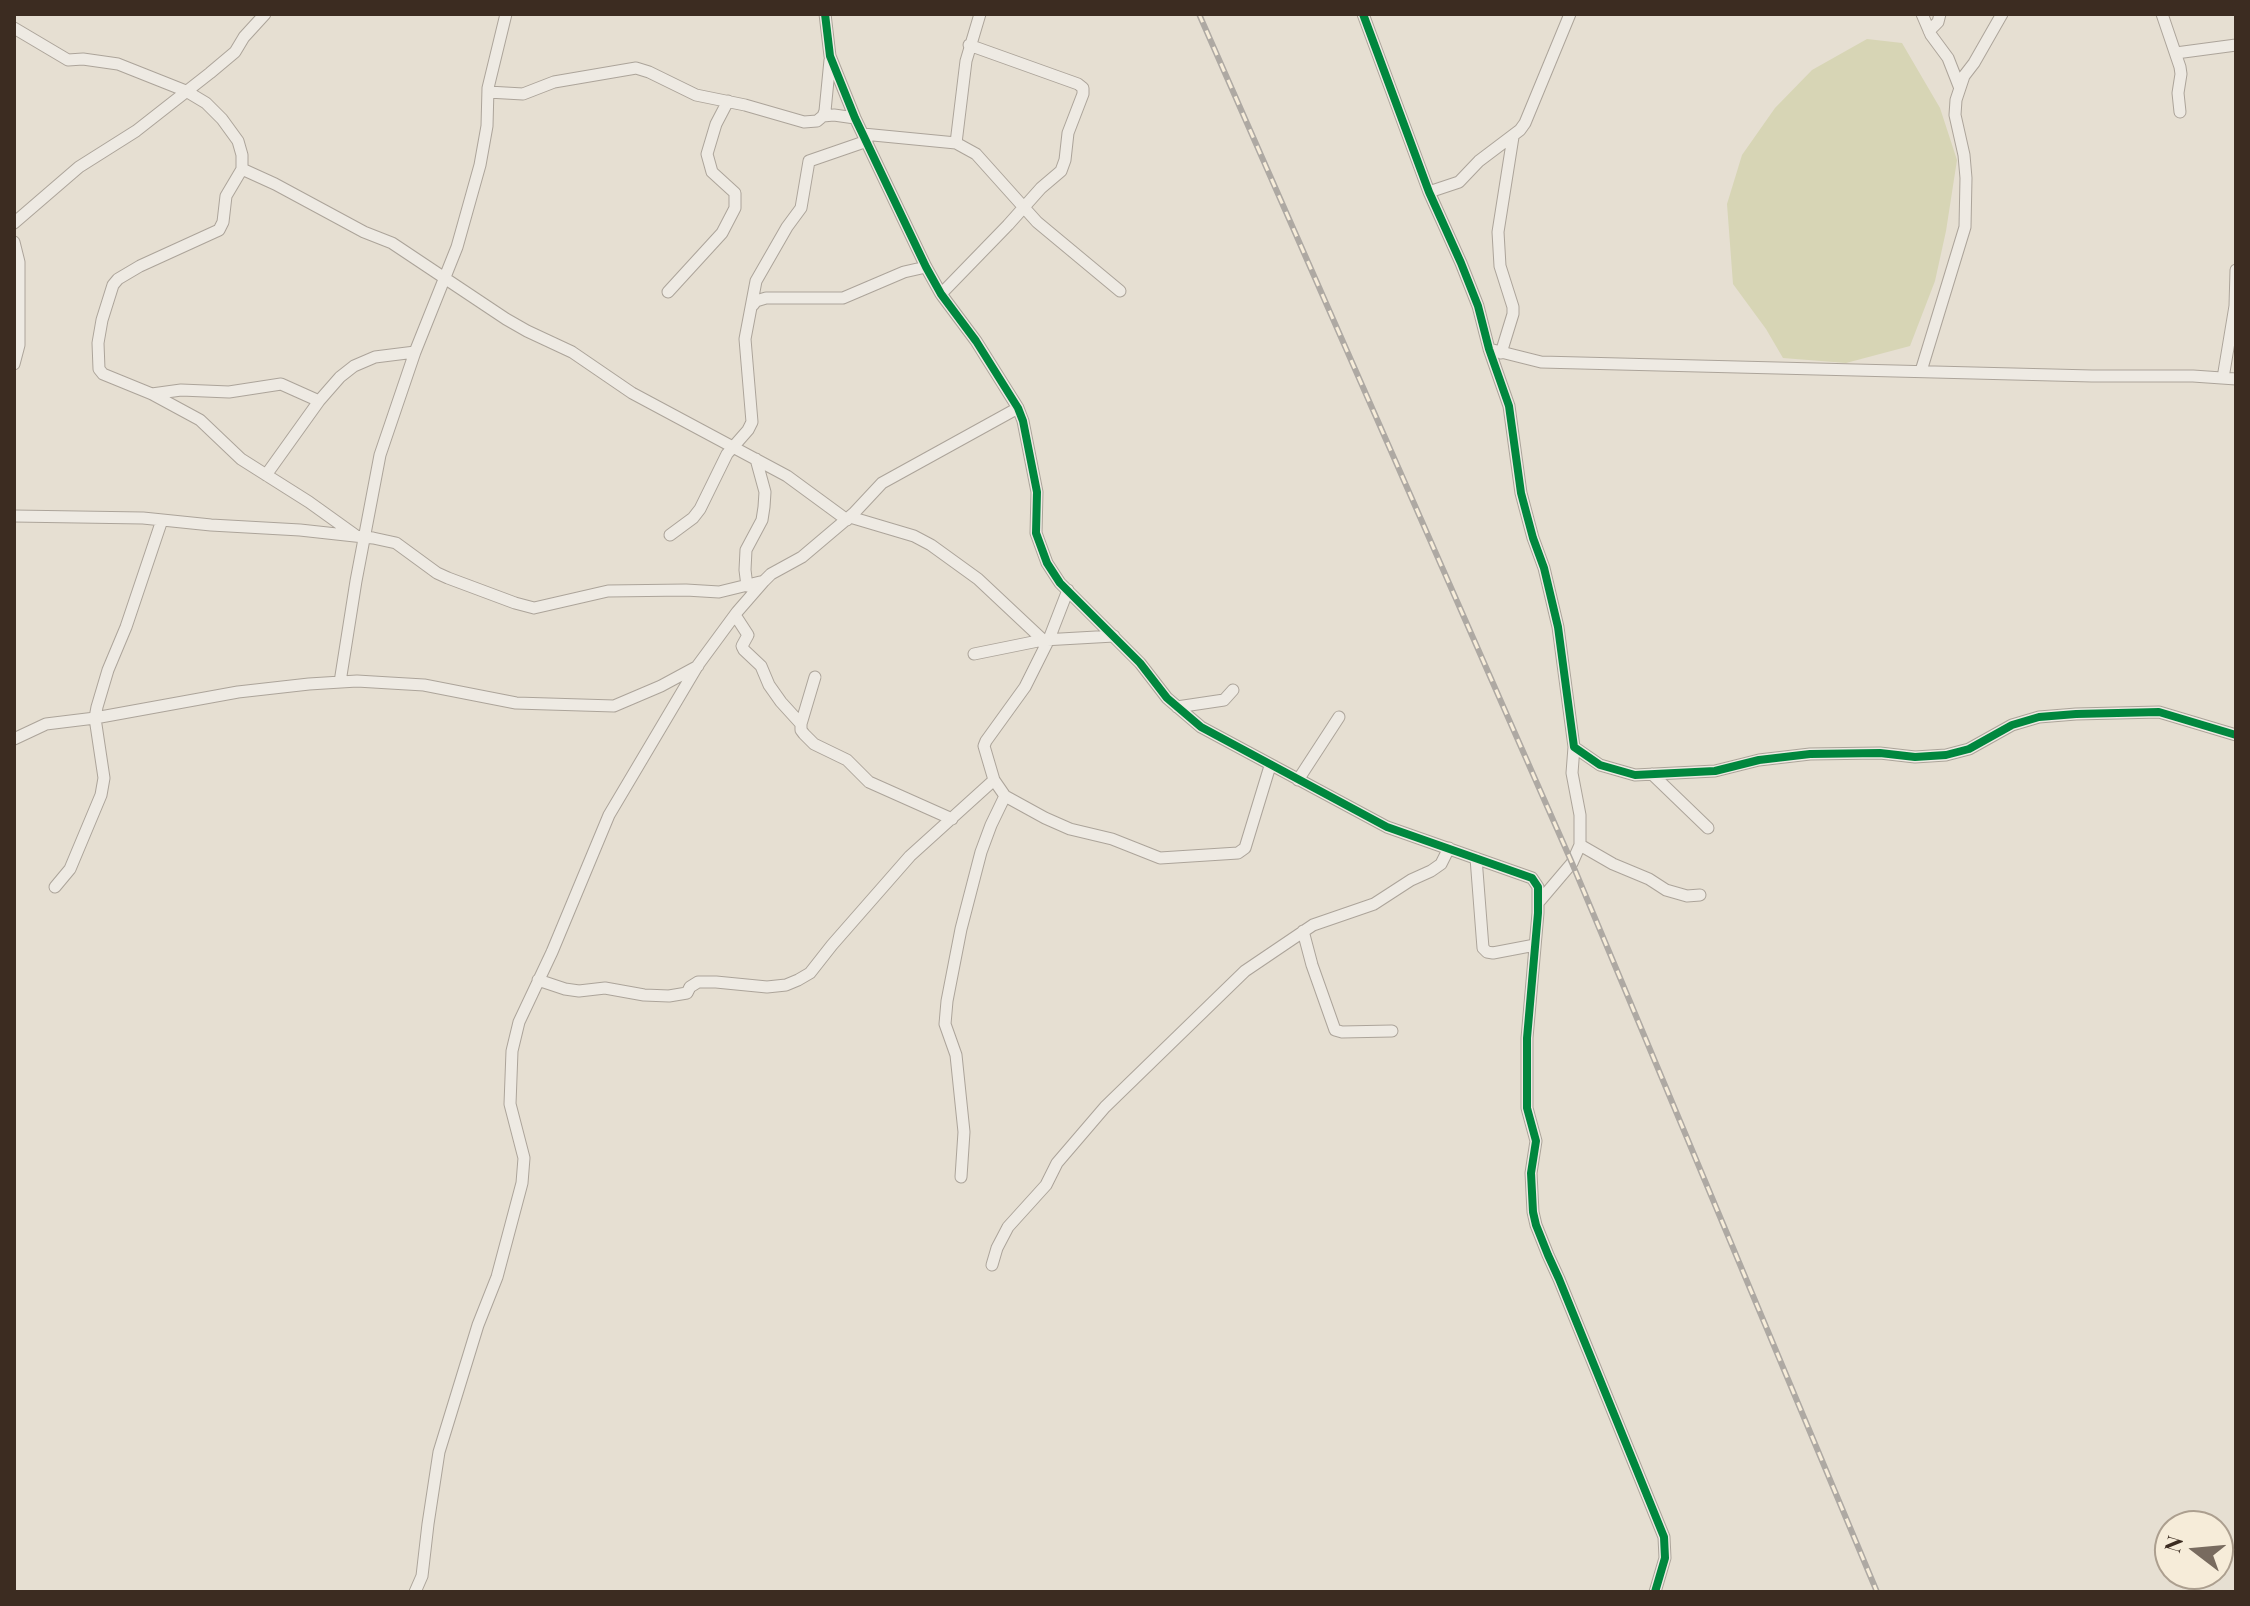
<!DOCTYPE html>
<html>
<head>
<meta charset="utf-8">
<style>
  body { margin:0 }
  #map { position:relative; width:2250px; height:1606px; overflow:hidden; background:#e6dfd2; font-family:"Playfair Display",serif }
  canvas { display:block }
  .frame { position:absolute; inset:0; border:16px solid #3c2c21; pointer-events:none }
  .north { position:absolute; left:2154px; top:1510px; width:80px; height:80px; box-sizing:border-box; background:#f6ecd9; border:2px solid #ac9f8f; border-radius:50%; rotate:286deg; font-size:22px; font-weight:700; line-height:32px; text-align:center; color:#3c2c21 }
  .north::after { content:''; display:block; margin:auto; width:28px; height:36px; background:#786b5f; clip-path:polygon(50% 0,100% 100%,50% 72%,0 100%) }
</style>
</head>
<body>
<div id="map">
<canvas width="2250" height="1606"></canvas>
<div class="frame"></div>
<div class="north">N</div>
</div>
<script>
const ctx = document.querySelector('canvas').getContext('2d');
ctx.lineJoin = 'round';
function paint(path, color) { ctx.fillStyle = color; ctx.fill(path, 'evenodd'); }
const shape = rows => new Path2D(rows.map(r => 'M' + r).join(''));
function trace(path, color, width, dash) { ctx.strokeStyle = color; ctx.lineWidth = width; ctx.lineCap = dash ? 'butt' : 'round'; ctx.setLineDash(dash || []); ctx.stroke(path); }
paint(shape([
  [1867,39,1902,43,1940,108,1957,160,1946,231,1935,281,1910,346,1846,363,1783,358,1766,329,1733,284,1727,204,1742,155,1775,108,1812,70]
]), '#d7d5b5');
const minor = shape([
  [825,14,830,56,855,118,926,267,941,294,976,341,1018,408,1023,421,1037,492,1036,533,1047,563,1060,583,1140,663,1167,698,1201,727,1387,827,1532,878,1538,887,1538,913,1527,1038,1527,1108,1536,1141,1531,1173,1533,1212,1536,1225,1548,1255,1559,1279,1664,1537,1665,1558,1655,1592],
  [1363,14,1429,192,1461,263,1478,306,1489,349,1509,406,1521,493,1533,538,1544,568,1558,627,1574,747,1600,765,1635,775,1715,771,1759,760,1810,754,1880,753,1915,757,1946,755,1969,749,2012,725,2039,717,2076,714,2159,712,2236,735],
  [1922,14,1931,35,1948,58,1959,86],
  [2162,14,2180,67,2181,74,2178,93,2180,112],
  [14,28,68,60,83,59,118,64,186,91,206,103,222,119,238,141,242,155,242,169,275,184,364,232,392,243,506,319,527,331,572,352,632,393,787,476,847,520],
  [1929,31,1938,22,1940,14],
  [2176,53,2236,45],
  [488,92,523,94,554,82,636,68,649,72,696,95,745,105,804,122,817,121,823,116,834,115,855,118],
  [823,116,825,111,830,60],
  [863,134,956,143,976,154,1037,222,1120,291],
  [956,143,966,61,980,14],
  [242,169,226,196,223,222,219,230,140,266,118,279,113,285,102,320,98,343,99,369,103,374,152,394,200,420,241,459,309,502,355,535],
  [1429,192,1459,182,1479,161,1520,130,1525,123,1570,14],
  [14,223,79,167,136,131,210,73,235,52,244,37,265,14],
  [14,242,19,262,19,345,14,364],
  [668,292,722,233,735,208,735,193,712,172,707,154,716,124,728,101],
  [941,294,1008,225,1041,188,1061,171,1065,160,1068,133,1083,94,1083,88,1078,84,969,45],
  [753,305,756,301,766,298,843,298,904,272,926,267],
  [1489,349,1541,362,2092,376,2193,376,2236,379],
  [1501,353,1513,314,1513,307,1500,266,1498,232,1513,137],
  [1921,371,1965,227,1966,178,1964,155,1955,115,1956,100,1964,76,1974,63,2002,14],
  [2223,378,2235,306,2236,270],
  [152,394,181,390,229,392,281,384,319,401],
  [266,475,319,401,340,377,354,366,375,357,415,352],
  [14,516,143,518,211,525,300,530,373,538,396,543,437,573,448,578,515,603,534,608,608,591,686,590,719,592,760,582],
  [850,517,914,536,931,545,978,579,1043,640,1114,636],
  [670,535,693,518,700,509,727,454,748,430,752,422,745,339,756,281,787,227,801,208,809,161,867,141],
  [747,586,745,570,746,550,762,520,764,507,765,492,756,459],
  [1068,590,1049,639,1025,687,986,741,984,746,994,780,1005,796,1045,818,1070,829,1112,839,1160,858,1238,853,1245,848,1270,766],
  [735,615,748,635,742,646,744,650,761,666,769,685,781,702,801,724,801,730,804,734,814,744,847,760,869,782,952,819],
  [974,654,1043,640],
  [340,682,356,581,380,455,415,352,457,247,480,165,487,126,488,88,506,14],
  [1177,707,1224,700,1233,690],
  [801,724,815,677],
  [14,739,46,724,95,718,238,692,309,684,357,681,390,683,424,685,516,703,614,706,661,686,698,666],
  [1652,774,1708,828],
  [1298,780,1339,717],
  [1580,845,1613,864,1649,879,1666,890,1687,896,1700,895],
  [1476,858,1483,948,1487,952,1493,953,1535,945],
  [55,887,70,869,101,795,104,778,95,718,97,707,108,670,126,627,162,520],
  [1538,903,1572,863,1580,845,1580,815,1572,773,1574,747],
  [1303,931,1312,965,1335,1030,1342,1032,1392,1031],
  [538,980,565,989,579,991,605,988,644,995,669,996,687,993,690,987,698,982,716,982,767,987,786,985,798,980,810,973,832,945,910,856,994,780],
  [961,1177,964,1132,956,1055,945,1024,947,1001,961,929,981,852,991,825,1005,796],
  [992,1265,997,1248,1008,1227,1046,1185,1057,1163,1105,1107,1245,971,1313,925,1374,904,1411,880,1431,871,1441,864,1449,848],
  [415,1592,422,1576,428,1524,439,1452,478,1325,497,1277,522,1183,524,1158,510,1104,512,1051,519,1022,552,952,609,815,698,665,737,612,764,581,771,574,802,557,854,513,882,483,1018,408]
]);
trace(minor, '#aca49a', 13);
trace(minor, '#eeeae3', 11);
const rail = shape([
  [1199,14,1572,863,1877,1592]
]);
trace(rail, '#aea9a3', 6);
trace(rail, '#f6ecd9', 3, [9]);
trace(shape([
  [825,14,830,56,855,118,926,267,941,294,976,341,1018,408,1023,421,1037,492,1036,533,1047,563,1060,583,1140,663,1167,698,1201,727,1387,827,1532,878,1538,887,1538,913,1527,1038,1527,1108,1536,1141,1531,1173,1533,1212,1536,1225,1548,1255,1559,1279,1664,1537,1665,1558,1655,1592],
  [1363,14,1429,192,1461,263,1478,306,1489,349,1509,406,1521,493,1533,538,1544,568,1558,627,1574,747,1600,765,1635,775,1715,771,1759,760,1810,754,1880,753,1915,757,1946,755,1969,749,2012,725,2039,717,2076,714,2159,712,2236,735]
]), '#00873e', 8);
</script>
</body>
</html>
